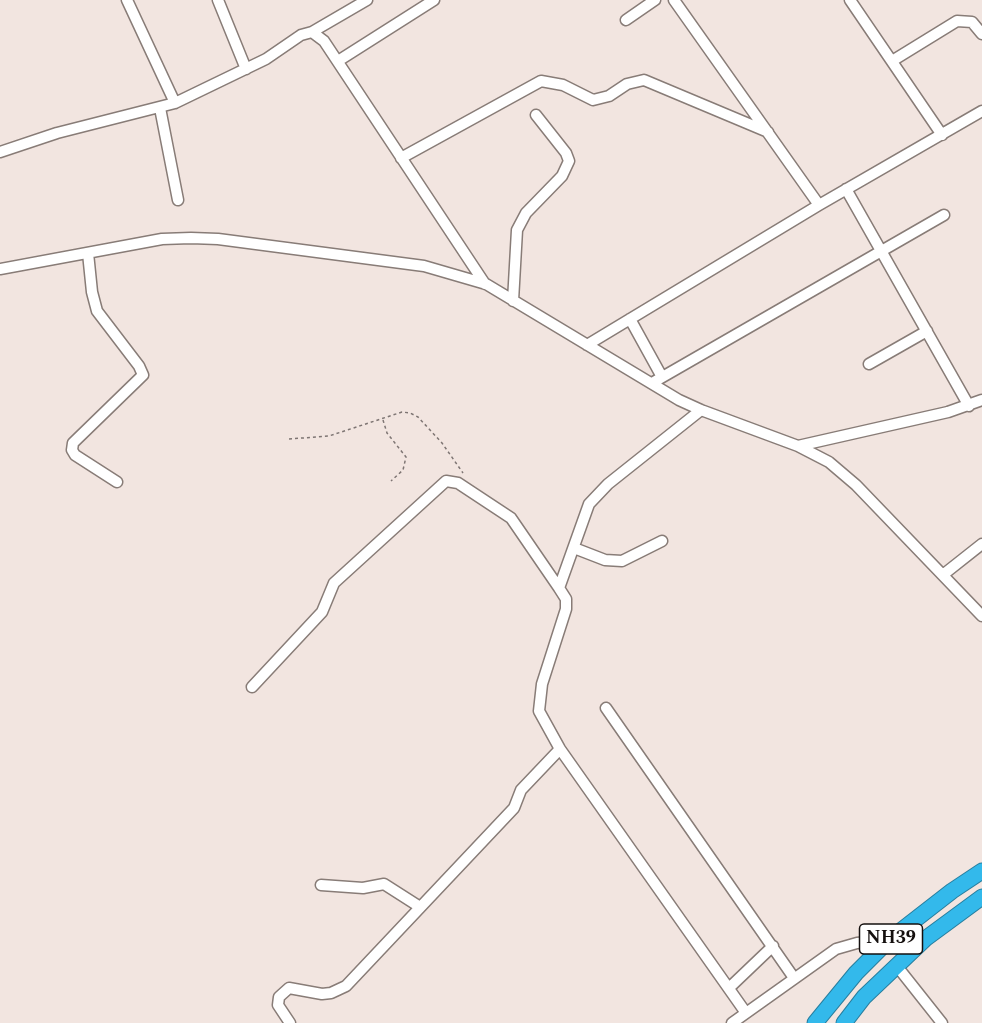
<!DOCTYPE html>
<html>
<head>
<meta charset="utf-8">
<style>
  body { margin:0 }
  canvas { display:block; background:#f2e5e0 }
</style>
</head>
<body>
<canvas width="982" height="1023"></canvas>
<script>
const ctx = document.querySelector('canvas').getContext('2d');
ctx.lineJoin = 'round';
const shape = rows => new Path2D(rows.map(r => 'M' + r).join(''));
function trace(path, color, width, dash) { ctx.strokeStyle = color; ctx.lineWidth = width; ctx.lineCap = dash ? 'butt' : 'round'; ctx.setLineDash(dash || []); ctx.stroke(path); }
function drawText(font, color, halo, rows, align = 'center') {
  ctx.font = font + ' Spectral,serif'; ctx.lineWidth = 6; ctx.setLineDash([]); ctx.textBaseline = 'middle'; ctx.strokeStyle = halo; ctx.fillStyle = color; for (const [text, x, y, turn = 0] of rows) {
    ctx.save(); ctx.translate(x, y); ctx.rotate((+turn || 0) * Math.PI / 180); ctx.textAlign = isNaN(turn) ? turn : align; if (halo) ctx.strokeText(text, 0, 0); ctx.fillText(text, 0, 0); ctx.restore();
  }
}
const minor = shape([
  [127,0,175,103],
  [218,0,246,69],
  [674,0,819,205],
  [850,0,942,135],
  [626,20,655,0],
  [312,32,367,0],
  [338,61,434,0],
  [892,61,957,21,972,22,982,34],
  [160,108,178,200],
  [0,152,57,133,175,103,266,59,301,35,312,32,324,41,485,284],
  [401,158,541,81,563,85,593,100,609,96,627,84,644,80,768,132],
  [846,189,969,406],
  [88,253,92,292,97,311,139,366,143,375,73,443,72,450,75,455,117,482],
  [0,269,162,239,191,238,218,239,424,266,486,284,679,400,701,410,798,446,829,462,856,485,982,616],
  [513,301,517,230,526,213,562,176,569,161,566,153,536,115],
  [630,319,662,377],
  [587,345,819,205,982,111],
  [869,364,927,331],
  [652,383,944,215],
  [701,410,608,484,589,504,559,588,566,599,566,609,542,684,539,711,560,749,746,1013],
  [798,446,948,412,982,400],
  [574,548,605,560,622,561,662,541],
  [944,574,982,544],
  [252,687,322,612,334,583,446,481,458,483,511,518,559,588],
  [606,708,794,978],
  [321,885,363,888,384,884,420,907],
  [896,965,942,1023],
  [729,988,773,946],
  [290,1023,278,1005,279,997,289,988,322,994,331,993,346,986,514,808,521,790,560,749],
  [732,1023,836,949,857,943,889,940]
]);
const highway = shape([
  [815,1023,856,973,889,940,952,891,982,871],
  [844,1023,864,997,925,939,982,897]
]);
trace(minor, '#887c77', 13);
trace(highway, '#287e9e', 17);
trace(shape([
  [383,420,387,433,406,457,403,470,391,481],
  [289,439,329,436,402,412,410,413,418,417,442,443,463,473]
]), '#7e7573', 1.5, [3, 3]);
trace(minor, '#fff', 10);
trace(highway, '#33b9eb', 15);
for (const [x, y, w] of [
  [891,939,63]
]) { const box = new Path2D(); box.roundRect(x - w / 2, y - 15, w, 30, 4.5); ctx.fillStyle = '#fff'; ctx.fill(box); trace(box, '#15100f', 1.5); }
drawText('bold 18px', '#15100f', null, [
  ["NH39",891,939]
]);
</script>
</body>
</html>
